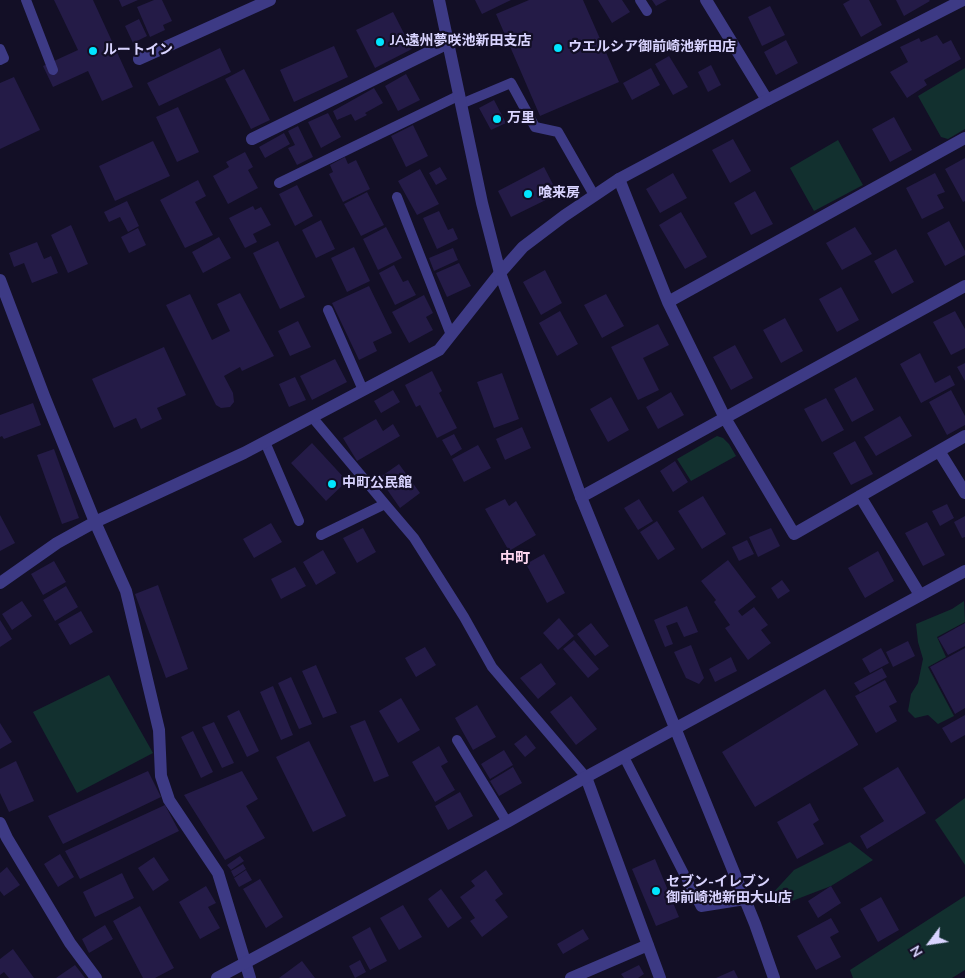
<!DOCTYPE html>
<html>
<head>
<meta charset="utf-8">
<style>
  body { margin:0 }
  #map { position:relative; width:965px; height:978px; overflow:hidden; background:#130f26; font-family:"Nunito Sans",sans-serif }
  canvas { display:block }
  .north { position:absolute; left:905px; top:918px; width:50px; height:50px; -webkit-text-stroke:4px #130f26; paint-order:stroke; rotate:239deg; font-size:14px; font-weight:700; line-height:20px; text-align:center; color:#d9d4ff }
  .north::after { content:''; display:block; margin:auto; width:18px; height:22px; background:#d9d4ff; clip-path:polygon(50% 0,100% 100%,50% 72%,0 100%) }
</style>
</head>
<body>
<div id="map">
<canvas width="965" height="978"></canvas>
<div class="north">N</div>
</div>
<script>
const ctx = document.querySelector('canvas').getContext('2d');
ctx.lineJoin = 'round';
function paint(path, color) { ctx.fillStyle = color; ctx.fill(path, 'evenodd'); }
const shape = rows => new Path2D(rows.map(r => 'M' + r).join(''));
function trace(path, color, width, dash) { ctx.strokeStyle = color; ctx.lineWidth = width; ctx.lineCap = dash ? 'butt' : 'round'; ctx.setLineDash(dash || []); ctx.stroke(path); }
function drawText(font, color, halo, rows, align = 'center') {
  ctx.font = font + ' "Nunito Sans","Noto Sans JP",sans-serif'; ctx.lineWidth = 4.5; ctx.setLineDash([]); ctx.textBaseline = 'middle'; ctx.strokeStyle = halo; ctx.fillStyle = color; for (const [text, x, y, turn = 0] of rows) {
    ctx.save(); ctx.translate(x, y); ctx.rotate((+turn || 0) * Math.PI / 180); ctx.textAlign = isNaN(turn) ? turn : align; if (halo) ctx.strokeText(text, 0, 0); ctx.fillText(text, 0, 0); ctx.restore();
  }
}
paint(shape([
  [965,68,965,129,948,139,941,137,918,96],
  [838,140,863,185,814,211,790,168],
  [717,436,723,438,729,444,736,456,691,481,677,459],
  [964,601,965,622,937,637,946,657,928,667,954,716,938,724,928,715,915,718,908,711,911,694,918,683,923,659,918,642,916,624,952,609],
  [109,675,153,753,77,793,33,712],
  [965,798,965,865,935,820],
  [850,842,873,860,831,886,779,906,771,895,794,870],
  [965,896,965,970,952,978,853,978,850,970]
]), '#12302f');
paint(shape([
  [54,0,93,0,133,87,102,101,88,71,53,87,43,66,78,50],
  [119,0,138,0,122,7],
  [154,0,162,0,172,21,163,25,165,30,150,37,137,7],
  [475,0,511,0,482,14],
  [529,0,583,0,619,82,540,116,496,14],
  [598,0,622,0,630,12,612,23],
  [652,0,667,0,656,6],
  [850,0,869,0,882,25,861,37,843,4],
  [896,0,929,0,930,1,904,16],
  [770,6,785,35,762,46,748,17],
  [393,12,412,49,375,68,356,30],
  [139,19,147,36,133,43,125,26],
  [937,35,943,44,951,40,961,59,924,80,927,85,907,98,890,72,908,62,900,47,919,38,921,42],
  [786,40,798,63,776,75,764,52],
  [334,46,348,77,294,102,280,70],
  [220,48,231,72,159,106,147,83],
  [669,56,688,87,673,95,655,64],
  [711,65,721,85,708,92,698,72],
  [651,68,660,85,632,100,623,83],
  [244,69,270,120,251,129,225,79],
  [406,74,420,100,398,111,385,86],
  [14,77,40,130,0,149,0,83],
  [374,88,383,103,365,113,367,115,355,121,351,114,337,120,333,111],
  [494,100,506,123,491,130,479,108],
  [178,107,199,152,177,162,156,117],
  [328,113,341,137,321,148,308,122],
  [894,117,912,150,890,162,872,129],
  [413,125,428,156,406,167,391,136],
  [298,126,313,157,297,165,288,148,295,145,288,131],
  [284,133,290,144,265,158,259,147],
  [733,139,751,171,730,183,712,150],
  [153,141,170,176,115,201,99,166],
  [245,152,253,167,248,170,258,188,228,204,213,176,229,167,226,162],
  [345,157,348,164,356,160,370,189,343,202,329,174,333,172,330,165],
  [965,158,965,201,963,202,945,169],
  [440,167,447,179,436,185,429,173],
  [544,167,558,194,511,217,498,191],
  [420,169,439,204,417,215,398,181],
  [673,173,687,198,660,213,646,189],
  [935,173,945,192,937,195,944,208,922,219,906,188],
  [198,180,206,196,195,202,213,235,185,248,160,200],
  [297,185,313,216,295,226,279,194],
  [755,191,773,224,751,235,734,203],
  [367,192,384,225,361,236,344,204],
  [127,201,139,226,128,232,120,217,109,222,104,212],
  [253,206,255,210,261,207,271,225,253,234,257,242,245,248,229,218],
  [439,211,448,230,453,228,458,239,437,249,423,218],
  [681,212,707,257,685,269,659,225],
  [321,220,335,249,316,258,302,230],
  [949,221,965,251,965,255,945,266,927,233],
  [71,225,88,264,68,273,51,235],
  [386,227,402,258,378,270,363,239],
  [855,227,872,254,842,270,826,243],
  [138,228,146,245,129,253,121,237],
  [219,237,231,258,203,273,192,252],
  [278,241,305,297,280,309,253,253],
  [37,242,44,259,51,256,58,273,32,283,24,263,14,267,9,253],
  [354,247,370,281,347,292,331,258],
  [453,248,458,260,434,271,429,258],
  [896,249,914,282,892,294,874,261],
  [459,263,471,286,447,297,436,273],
  [394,265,403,282,408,280,416,295,395,305,379,273],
  [545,270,562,303,541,315,523,282],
  [369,286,392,333,373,342,377,351,359,360,332,303],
  [841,287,859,320,837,332,819,299],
  [240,293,274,356,242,371,240,367,224,376,233,393,234,402,230,407,221,408,216,405,166,305,190,294,212,340,230,331,217,304],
  [606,294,624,326,602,338,584,305],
  [424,295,433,313,426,317,433,330,409,343,392,312],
  [560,311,578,344,557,356,539,323],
  [955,311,965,329,965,348,951,355,933,322],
  [785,318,803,351,781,363,763,330],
  [298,321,311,347,290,356,278,331],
  [658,324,669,345,643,358,659,390,638,400,611,347],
  [735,345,753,378,731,390,713,357],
  [164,347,186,395,157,408,162,419,141,429,136,418,114,428,92,379],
  [920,353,935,383,950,375,955,385,921,403,900,364],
  [335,359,347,382,312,400,300,376],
  [965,363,965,381,957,367],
  [432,371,442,391,439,393,457,428,437,438,420,405,416,407,405,385],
  [502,373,519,419,494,428,477,382],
  [295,377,306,400,289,407,279,384],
  [856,377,874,410,852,422,834,389],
  [393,390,400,402,381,413,374,401],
  [951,390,965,416,965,425,947,435,929,402],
  [671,392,684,415,658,429,646,407],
  [611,397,629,430,608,442,590,409],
  [826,398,844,430,822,442,804,409],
  [33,403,41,425,4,439,2,436,0,437,0,415],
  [900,416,912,436,876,456,864,437],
  [376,419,383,431,393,424,400,436,357,461,343,438],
  [522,427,531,448,505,460,496,439],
  [454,434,462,449,451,456,442,440],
  [855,441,873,474,851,485,833,453],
  [312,443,347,481,326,501,291,463],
  [478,445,491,468,464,482,452,459],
  [54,449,79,518,62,524,37,455],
  [675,461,688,482,673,492,660,471],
  [399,464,420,493,400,508,379,478],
  [703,496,726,534,702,549,678,511],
  [505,499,509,506,516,501,536,535,509,551,485,509],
  [639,499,653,521,638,530,624,508],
  [947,504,954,518,940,526,932,511],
  [0,515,15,543,0,551],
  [965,516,965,537,962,538,954,522],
  [657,521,675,549,658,560,640,532],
  [927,522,945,555,923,566,905,533],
  [271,523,282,542,254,558,243,539],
  [363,528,376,552,357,563,343,538],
  [771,528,780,546,758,557,749,537],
  [747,540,754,554,739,561,732,547],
  [323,550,336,573,316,585,303,562],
  [878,551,894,581,865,598,848,568],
  [544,554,565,593,547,603,526,564],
  [728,560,756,597,738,611,742,616,754,607,768,625,761,630,771,643,748,660,725,628,730,625,714,602,716,600,701,581],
  [54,561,66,582,43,595,31,574],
  [295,567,306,586,281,599,271,579],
  [782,580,790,591,778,599,771,588],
  [158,585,188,669,166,678,135,594],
  [66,586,78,607,55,621,43,600],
  [22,601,32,616,12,630,2,614],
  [687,606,698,632,684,637,677,622,666,626,673,644,665,647,654,620],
  [81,611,93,632,70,645,58,624],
  [559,618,574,636,558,650,543,633],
  [0,620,12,639,0,647],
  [591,623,609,646,595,656,577,634],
  [965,623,965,646,948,655,938,638],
  [574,640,599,669,588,678,563,649],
  [908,641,915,656,893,667,886,652],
  [691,645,704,678,699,684,686,678,674,652],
  [425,647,436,665,416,677,405,658],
  [881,648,889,663,870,673,862,659],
  [965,648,965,708,955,714,930,667],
  [731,657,737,671,715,682,709,669],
  [541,663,556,684,538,699,520,678],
  [316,665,337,713,323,718,302,671],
  [882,668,887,677,860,692,854,683],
  [291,677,312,724,299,729,278,683],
  [885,680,897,702,889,706,897,721,876,733,855,696],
  [273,686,293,735,281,740,260,692],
  [825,689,858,744,858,745,755,807,722,752],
  [571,696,597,729,576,745,550,712],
  [401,698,420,730,398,743,379,711],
  [477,705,496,737,473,750,455,718],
  [239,710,259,751,247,757,227,716],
  [965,715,965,735,951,743,942,728],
  [365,720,389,776,374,782,350,726],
  [214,722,234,763,222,768,202,727],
  [0,723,12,742,0,749],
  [193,731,213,772,201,778,181,737],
  [526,735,536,748,525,757,514,744],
  [309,741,346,816,313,832,276,757],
  [439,746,448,762,441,766,455,790,435,802,412,762],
  [504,750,513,765,490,779,481,764],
  [16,761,34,801,9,812,0,793,0,769],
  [513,767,522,783,499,796,490,781],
  [898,767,926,813,867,849,860,836,884,821,863,788],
  [148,771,161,797,63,844,48,816],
  [242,771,258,799,246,806,265,838,225,860,184,795],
  [460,792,473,816,448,830,435,806],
  [810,803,819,820,813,824,824,844,797,859,777,822],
  [165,805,179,831,80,879,65,851],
  [60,854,74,877,58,887,44,864],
  [240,856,244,861,231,870,227,865],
  [154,857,169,880,153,891,138,868],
  [655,859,679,917,656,926,632,869],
  [243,864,246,869,234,877,231,871],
  [7,867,20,885,4,896,0,891,0,873],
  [246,870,252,880,239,887,234,878],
  [486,870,503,894,495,900,508,917,482,937,470,921,475,918,460,897,475,886,471,881],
  [122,873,134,898,95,917,83,892],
  [260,879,283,917,266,928,243,889],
  [206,886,216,903,208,907,220,928,200,939,179,902],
  [831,886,841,903,818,918,808,901],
  [441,889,462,918,448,928,428,899],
  [881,897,899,930,878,942,860,909],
  [403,905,422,937,399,950,380,918],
  [140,906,174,968,155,978,143,978,113,921],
  [831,918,839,932,830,937,841,957,816,970,797,936],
  [105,925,113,939,89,953,82,939],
  [370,927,387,961,370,970,352,937],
  [583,929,589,939,563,954,557,944],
  [13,949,34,978,9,978,4,972,0,975,0,959],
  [360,960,366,972,355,978,349,966],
  [302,961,315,978,279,978],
  [75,965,85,978,56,978],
  [639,965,644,974,638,978,624,978,621,974],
  [734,970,738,978,716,978]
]), '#241b47');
trace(shape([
  [26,0,53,70],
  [640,0,647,11],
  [0,49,4,58,0,60],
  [461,104,511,83,535,127,558,132,594,195],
  [279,183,460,95],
  [397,197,451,335],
  [328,310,363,390],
  [312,417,385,504,321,535],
  [265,442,299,521],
  [385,504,414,538,464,617,492,667,586,777],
  [457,740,507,822],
  [624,757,701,907,745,900]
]), '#3d3a85', 10);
trace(shape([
  [706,0,767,100],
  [139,59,270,0],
  [252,139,448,43],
  [619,179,668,302,725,418,794,534,965,436],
  [0,280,44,396,95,522,126,591,159,730,161,776,169,800,218,873,250,978],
  [668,302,965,138],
  [939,451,965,493],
  [860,496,920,595],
  [581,497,965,286],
  [0,583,57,543,95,522,244,453,439,350,500,273],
  [586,777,660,978],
  [0,823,7,838,70,943,96,978],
  [571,978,648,945]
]), '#3d3a85', 12);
trace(shape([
  [439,0,482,203,500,273,581,497,755,924,774,978],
  [500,273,523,247,564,216,619,179,767,100,963,0],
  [217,978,507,822,586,777,965,571]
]), '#3d3a85', 12);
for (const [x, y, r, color] of [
  [380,42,5,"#00e5ff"],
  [558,48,5,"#00e5ff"],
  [93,51,5,"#00e5ff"],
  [497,119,5,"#00e5ff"],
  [528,194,5,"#00e5ff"],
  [332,484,5,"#00e5ff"],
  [656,891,5,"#00e5ff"]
]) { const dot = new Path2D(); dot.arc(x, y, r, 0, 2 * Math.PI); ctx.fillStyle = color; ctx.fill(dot); trace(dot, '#130f26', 2); }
drawText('bold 14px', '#d9d4ff', '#130f26', [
  ["JA遠州夢咲池新田支店",390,42],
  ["ウエルシア御前崎池新田店",568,48],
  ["ルートイン",103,51],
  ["万里",507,119],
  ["喰来房",538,194],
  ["中町公民館",342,484],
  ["セブン‐イレブン",666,883],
  ["御前崎池新田大山店",666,899]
], 'left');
drawText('bold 15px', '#ffd6f0', '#130f26', [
  ["中町",515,559]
]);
</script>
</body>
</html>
